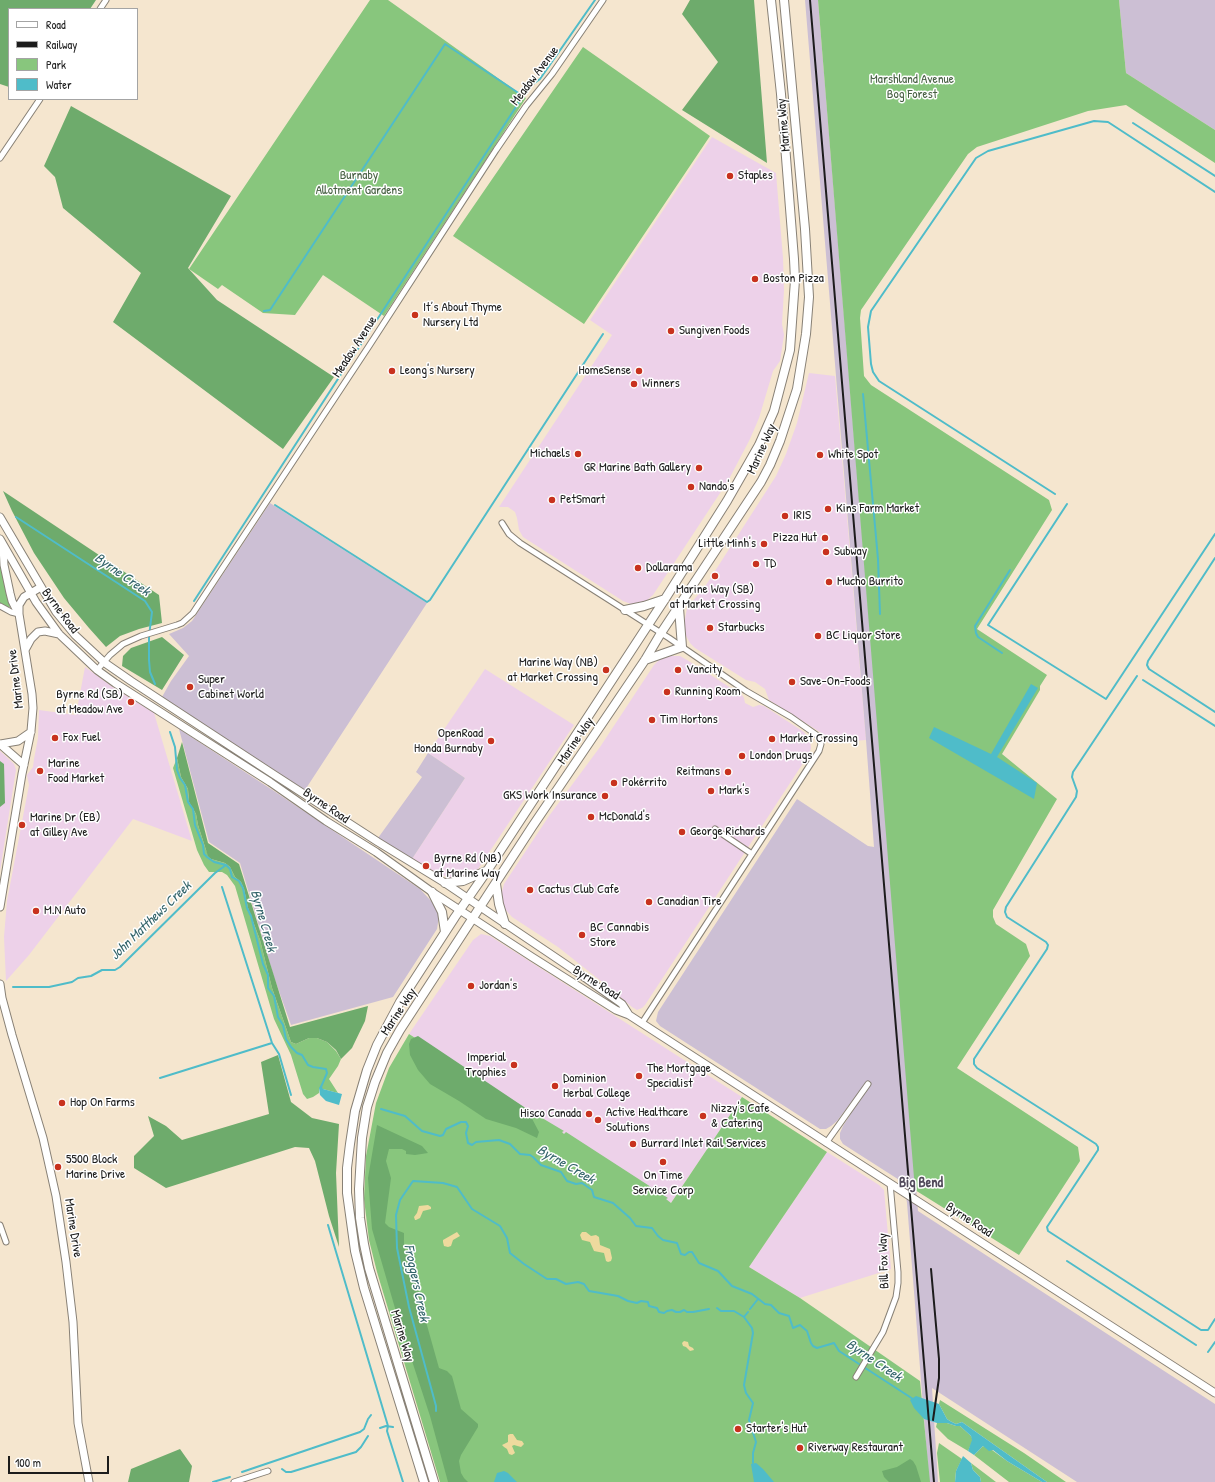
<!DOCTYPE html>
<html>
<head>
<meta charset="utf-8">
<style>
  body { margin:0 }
  #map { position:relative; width:1215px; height:1482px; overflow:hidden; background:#f5e6cf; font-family:"Patrick Hand",sans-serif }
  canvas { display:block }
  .legend { position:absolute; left:8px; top:8px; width:130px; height:92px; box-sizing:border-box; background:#fff; border:1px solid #a4a4a4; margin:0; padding:5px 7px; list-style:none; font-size:12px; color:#1c1c1c }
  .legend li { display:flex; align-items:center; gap:8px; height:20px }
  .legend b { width:20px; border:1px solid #a4a4a4 }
  .scale { position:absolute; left:8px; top:1456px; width:101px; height:18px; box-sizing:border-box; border:2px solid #1c1c1c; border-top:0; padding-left:5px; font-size:12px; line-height:14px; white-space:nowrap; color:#1c1c1c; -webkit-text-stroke:3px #fff; paint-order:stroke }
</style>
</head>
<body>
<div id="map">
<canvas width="1215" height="1482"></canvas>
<ul class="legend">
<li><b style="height:5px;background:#fff"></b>Road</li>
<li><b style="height:5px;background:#1c1c1c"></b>Railway</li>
<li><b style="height:11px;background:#88c67d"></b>Park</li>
<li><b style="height:11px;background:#4fbcc9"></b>Water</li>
</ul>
<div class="scale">100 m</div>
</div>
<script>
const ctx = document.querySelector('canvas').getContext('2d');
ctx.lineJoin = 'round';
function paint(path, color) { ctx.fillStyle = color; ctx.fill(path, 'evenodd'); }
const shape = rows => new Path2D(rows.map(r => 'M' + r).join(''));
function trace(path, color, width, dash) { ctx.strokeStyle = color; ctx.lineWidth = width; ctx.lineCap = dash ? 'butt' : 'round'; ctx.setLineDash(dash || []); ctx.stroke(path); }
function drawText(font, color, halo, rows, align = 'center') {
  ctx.font = font + ' "Patrick Hand",sans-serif'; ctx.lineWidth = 3; ctx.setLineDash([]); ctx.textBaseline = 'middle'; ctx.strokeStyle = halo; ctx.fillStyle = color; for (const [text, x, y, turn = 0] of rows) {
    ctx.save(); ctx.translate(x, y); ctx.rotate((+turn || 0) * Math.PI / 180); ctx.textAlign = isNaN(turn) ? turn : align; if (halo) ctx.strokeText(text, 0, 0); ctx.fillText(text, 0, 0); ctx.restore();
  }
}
paint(shape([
  [712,137,776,173,783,258,784,290,782,324,784,335,780,361,773,371,759,418,750,439,728,481,653,595,645,602,631,604,623,601,523,537,519,530,517,518,515,512,508,507,499,507,612,335,590,320],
  [809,373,835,376,866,740,828,743,823,734,769,700,765,689,755,682,746,680,695,648,690,643,684,632,684,625,687,608,706,585,776,476,786,454,797,423],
  [669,656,680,656,687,660,742,695,744,698,745,703,753,707,759,705,764,706,804,732,810,739,811,748,809,754,645,1005,642,1008,637,1010,632,1007,601,981,558,947,512,917,504,908,501,896,504,884,549,816,600,747,654,665,660,659],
  [85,667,114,688,154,713,192,841,133,819,29,955,6,981,4,937,7,901,29,785,27,775,33,767,34,759,38,738,39,710,76,715],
  [485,669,574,725,478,869,473,874,457,879,450,878,437,873,412,859,465,778,428,753],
  [0,751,14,764,16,770,0,871],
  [481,934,490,936,742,1097,671,1203,409,1034,473,940],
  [827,1152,879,1185,884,1190,891,1269,800,1298,749,1267]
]), '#edd1e9');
paint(shape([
  [805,0,818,0,918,1211,1215,1404,1215,1482,1077,1482,932,1388,938,1482,929,1482,907,1203,904,1183,843,1144,840,1139,840,1133,843,1126,869,1085,866,1083,837,1121,831,1126,826,1129,820,1129,660,1026,656,1021,658,1012,797,799,868,846,874,847,866,740],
  [1119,0,1215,0,1215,130,1126,73],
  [270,503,427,603,305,790,162,697,171,681,189,656,169,634,183,628,192,621],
  [179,729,274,791,420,889,433,903,437,908,439,916,437,929,393,997,291,1025,274,977,240,863,209,842],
  [428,753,465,778,412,859,378,838,422,777,416,772]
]), '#ccbfd4');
paint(shape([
  [370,0,388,0,526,98,384,316,323,275,295,315,263,313,222,285,218,289,189,269],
  [818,0,1119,0,1126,73,1215,130,1215,163,1126,105,1088,111,977,147,968,154,861,310,860,318,864,376,871,385,1049,500,1052,510,977,629,1047,675,1040,686,1040,690,1002,754,1057,799,993,910,993,917,996,924,1026,944,1030,956,957,1068,1078,1147,1080,1161,1019,1255,915,1190],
  [583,47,710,136,584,324,453,236],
  [0,551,1,565,10,607,7,608,0,603],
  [177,758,181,777,188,789,189,802,196,814,198,825,206,850,211,859,225,863,230,867,235,877,241,882,244,889,248,908,260,940,272,988,291,1042,296,1044,309,1038,317,1038,327,1042,336,1051,341,1059,338,1066,329,1079,338,1093,319,1088,319,1093,313,1097,307,1099,303,1094,291,1055,274,1019,235,886,227,875,222,872,209,872,204,865,197,850,173,768],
  [409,1034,528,1110,527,1109,564,1131,562,1132,564,1134,566,1132,668,1198,666,1199,671,1203,742,1097,827,1152,749,1267,800,1298,920,1381,930,1482,440,1482,377,1272,369,1240,364,1199,366,1156,376,1103,389,1068],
  [940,1400,1024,1453,1066,1482,1047,1482,962,1422,956,1424,950,1421,947,1419,939,1404],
  [937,1423,947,1423,956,1426,960,1426,971,1436,973,1440,968,1451,948,1439,936,1427],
  [939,1443,962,1459,956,1471,955,1482,940,1482,937,1453],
  [983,1446,992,1450,1007,1461,1042,1482,1009,1482,974,1455],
  [971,1463,996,1482,981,1482,980,1477,973,1470]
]), '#88c67d');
paint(shape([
  [0,0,96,0,90,9,9,9,9,87,0,84],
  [690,0,754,0,767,163,682,110,718,62,682,14],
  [71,106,231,196,188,268,217,300,334,377,283,449,113,322,141,273,63,208,55,177,44,166],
  [3,491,159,595,162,623,139,629,120,636,106,647,89,628,64,598,34,553,12,511],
  [162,637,184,655,162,690,122,666,123,656,131,648],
  [182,742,208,843,239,864,290,1027,368,1006,365,1021,352,1048,341,1059,336,1050,327,1042,317,1038,309,1038,296,1044,291,1042,272,988,260,940,248,908,244,889,241,882,235,877,230,867,225,863,211,859,208,856,206,850,198,825,196,814,189,802,188,789,181,777,177,758],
  [0,761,4,764,5,803,0,807],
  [418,1036,527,1109,539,1132,537,1138,516,1128,486,1119,459,1101,430,1084,418,1070,410,1055,409,1044,411,1039],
  [278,1055,291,1102,312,1118,339,1124,336,1173,339,1247,329,1216,315,1161,309,1148,295,1147,166,1188,134,1168,134,1156,154,1136,148,1116,166,1126,182,1140,269,1114,261,1062],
  [377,1125,422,1146,428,1153,415,1155,406,1154,406,1151,402,1149,389,1149,386,1161,391,1178,385,1223,389,1227,404,1233,404,1247,415,1270,421,1304,439,1368,447,1371,452,1376,461,1409,478,1424,478,1427,461,1455,459,1461,461,1473,464,1478,468,1482,448,1482,430,1416,397,1315,372,1229,368,1178],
  [180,1449,192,1466,189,1482,128,1482,131,1469],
  [910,1459,913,1461,916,1466,921,1482,889,1482,884,1477,882,1471,897,1467]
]), '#6eab6c');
paint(shape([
  [428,1205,431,1207,431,1209,423,1211,420,1218,416,1220,415,1220,414,1217,417,1213,419,1206],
  [457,1232,460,1236,453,1240,451,1246,448,1247,444,1246,443,1242,443,1240],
  [582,1232,586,1232,591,1236,596,1235,599,1237,600,1245,610,1249,612,1258,611,1261,608,1262,606,1261,604,1253,594,1251,590,1242,582,1240,580,1235],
  [684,1341,688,1342,689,1346,693,1348,694,1350,690,1351,686,1347,683,1346,682,1343],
  [510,1434,513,1434,517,1440,522,1441,524,1444,521,1447,514,1445,512,1446,515,1453,512,1455,509,1454,507,1449,504,1447,502,1445,508,1442,508,1435]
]), '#eeda9e');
paint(shape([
  [1031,684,1038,688,997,757,1037,783,1034,799,929,738,934,727,991,754],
  [321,1085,323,1089,342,1094,339,1105,326,1101,320,1095,319,1088],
  [916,1396,939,1404,947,1419,950,1421,956,1424,962,1422,1047,1482,1042,1482,1007,1461,993,1450,989,1451,983,1446,974,1455,968,1451,972,1440,971,1436,960,1426,956,1426,947,1423,937,1423,924,1419,914,1408,910,1400],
  [963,1456,971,1463,973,1470,980,1477,981,1482,955,1482,956,1471],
  [756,1463,763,1469,774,1482,754,1482,751,1464],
  [504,1471,508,1473,517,1482,494,1482,497,1473]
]), '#4fbcc9');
trace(shape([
  [1133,123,1215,176],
  [264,311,270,310,445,44,523,96],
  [350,361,529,87,540,79,595,0],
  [863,394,878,559,880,614],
  [1055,494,879,381,873,372,871,364,868,327,871,311,976,158,988,151,1094,121,1108,122,1215,192],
  [1067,504,988,625,1106,699,1215,534],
  [275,505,427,602,430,600,603,334],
  [16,517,145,601,152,612,149,636,149,660,150,672,155,684],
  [1215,558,1148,661,1147,665,1149,669,1215,712],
  [194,601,347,365],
  [1002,653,978,637,976,633,975,626,1010,570],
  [1137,676,1073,772,1072,777,1077,791,1076,797,1006,907,1005,912,1007,917,1046,942,1048,945,1047,949,974,1059,974,1064,977,1068,1096,1144,1098,1147,1098,1150,1047,1227,1048,1231,1201,1330,1208,1330,1215,1319],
  [1143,680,1215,726],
  [170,732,175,747,177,770,180,778,185,785,188,802,193,809,195,825,203,845,204,854,207,857,214,862,226,865,230,869,232,877,239,881,243,888,247,908,251,916,263,964,268,975,268,988,274,996,278,1017,283,1025,286,1039,291,1047,297,1053,302,1055,308,1065,313,1067,326,1069,327,1073,321,1087],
  [222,887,272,1043,279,1054,291,1095],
  [13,987,49,987,72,982,78,978,91,976,102,970,115,970,120,967,215,873,226,865],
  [160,1078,272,1043],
  [381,1109,405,1116,422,1131,440,1136,443,1135,446,1129,461,1122,466,1122,468,1126,466,1133,468,1143,472,1145,476,1142,499,1140,510,1144,520,1154,530,1155,533,1157,541,1165,561,1172,567,1181,576,1184,582,1183,592,1190,594,1197,613,1203,630,1218,636,1226,652,1228,658,1236,663,1240,677,1243,681,1254,685,1255,689,1252,692,1252,699,1263,718,1271,732,1286,752,1294,765,1304,771,1305,779,1313,789,1316,793,1328,800,1325,807,1331,811,1343,813,1346,817,1348,834,1343,839,1351,913,1399],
  [328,1225,388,1426,387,1431,403,1482],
  [1067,1261,1196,1345],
  [717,1308,721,1311,734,1311,744,1317,752,1328,753,1333,744,1385,746,1393,753,1403,749,1420,756,1442,753,1453,753,1463],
  [750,1309,758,1299],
  [744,1317,748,1312],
  [1208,1352,1215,1342],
  [436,1411,436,1406,409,1307,397,1248,396,1215,400,1200,413,1181,443,1183,457,1187,472,1209,500,1226,507,1238,510,1253,524,1264,547,1279,556,1279,566,1284,578,1282,584,1284,589,1291,618,1296,628,1301,637,1303,641,1301,648,1302,649,1306,657,1308,659,1312,664,1313,667,1311,672,1310,676,1312,680,1312,684,1310,687,1312,693,1312,709,1309],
  [380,1428,386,1426,393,1427],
  [282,1469,286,1472,291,1472,356,1452,361,1447,368,1436],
  [242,1472,360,1432,364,1429,368,1419,371,1415],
  [213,1482,230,1477]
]), '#4fbcc9', 2);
const street = shape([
  [100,9,106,0],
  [0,158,40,99],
  [502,523,509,534,520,543,669,638,746,691,791,717,818,736,821,744,819,751,642,1023],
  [0,606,11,612,19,614],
  [97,670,110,655,123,644,141,636,177,625,182,623,193,613,369,346,496,150,526,106,552,74,603,0],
  [715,829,752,854],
  [826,1143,868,1084],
  [0,1225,6,1242],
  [856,1377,883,1332,896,1297,898,1283,898,1272,890,1183],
  [234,1482,268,1471]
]);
const secondary = shape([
  [0,517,56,612,75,635,105,663,131,681,273,774,378,842,445,883,577,972,622,1004,629,1015],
  [0,539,36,602,59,634,97,670,115,683,270,782,326,821,376,852,432,892,532,957,616,1010,629,1015,1215,1393],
  [3,546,4,565,10,593,12,601,18,613],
  [25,650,31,639,38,632,45,631,59,634],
  [0,744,18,741,31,732],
  [0,744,24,765],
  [0,907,22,774,31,731,33,708,32,694,19,614,19,605,24,597,41,587],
  [0,984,2,998,12,1035,43,1138,56,1196,66,1262,73,1322,78,1423,89,1482]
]);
const primary = shape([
  [625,610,644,606,665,599],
  [645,660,682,647,679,608],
  [445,883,463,881,486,871],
  [496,884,499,904,505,924],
  [432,892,442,912,445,932],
  [424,1482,364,1288,355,1251,347,1193,347,1168,350,1144,355,1111,367,1070,377,1045,400,1002,455,917,487,871,665,599,727,501,759,445,774,411,790,350,795,280,794,259,781,94,771,0],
  [434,1482,369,1268,364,1244,360,1218,359,1189,362,1138,367,1107,375,1082,387,1053,400,1030,532,827,645,660,661,633,761,482,770,465,780,441,797,389,806,334,809,297,805,229,784,0]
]);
trace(street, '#888176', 7);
trace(secondary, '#888176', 9);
trace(primary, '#888176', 10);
trace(street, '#fff', 5);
trace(secondary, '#fff', 7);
trace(primary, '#fff', 8);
trace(shape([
  [810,0,934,1482],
  [931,1269,939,1359,939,1378,933,1420]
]), '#1c1c1c', 2);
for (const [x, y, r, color] of [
  [730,176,4,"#c8321e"],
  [755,279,4,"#c8321e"],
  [415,315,4,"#c8321e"],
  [671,331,4,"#c8321e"],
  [392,371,4,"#c8321e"],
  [639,371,4,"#c8321e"],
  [634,384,4,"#c8321e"],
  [578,454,4,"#c8321e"],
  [820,455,4,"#c8321e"],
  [699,468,4,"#c8321e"],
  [691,487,4,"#c8321e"],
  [552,500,4,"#c8321e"],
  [828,509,4,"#c8321e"],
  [785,516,4,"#c8321e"],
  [825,538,4,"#c8321e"],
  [764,544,4,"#c8321e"],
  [826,552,4,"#c8321e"],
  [756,564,4,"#c8321e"],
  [638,568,4,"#c8321e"],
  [715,576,4,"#c8321e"],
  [829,582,4,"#c8321e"],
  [710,628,4,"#c8321e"],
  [818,636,4,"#c8321e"],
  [606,670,4,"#c8321e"],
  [678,670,4,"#c8321e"],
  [792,682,4,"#c8321e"],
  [190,687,4,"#c8321e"],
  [667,692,4,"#c8321e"],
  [131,702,4,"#c8321e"],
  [652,720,4,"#c8321e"],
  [55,738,4,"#c8321e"],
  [772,739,4,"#c8321e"],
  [491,741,4,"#c8321e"],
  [742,756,4,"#c8321e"],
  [40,771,4,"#c8321e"],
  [728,772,4,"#c8321e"],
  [614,783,4,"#c8321e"],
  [711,791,4,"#c8321e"],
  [605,796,4,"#c8321e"],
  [591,817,4,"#c8321e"],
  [22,825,4,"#c8321e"],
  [682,832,4,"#c8321e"],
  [426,866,4,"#c8321e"],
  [530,890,4,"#c8321e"],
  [649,902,4,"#c8321e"],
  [36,911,4,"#c8321e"],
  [582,935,4,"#c8321e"],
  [471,986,4,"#c8321e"],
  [514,1065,4,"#c8321e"],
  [639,1076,4,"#c8321e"],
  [555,1086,4,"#c8321e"],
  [62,1103,4,"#c8321e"],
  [589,1114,4,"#c8321e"],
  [703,1116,4,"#c8321e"],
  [598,1120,4,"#c8321e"],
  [633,1144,4,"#c8321e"],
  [663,1162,4,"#c8321e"],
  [58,1167,4,"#c8321e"],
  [738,1429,4,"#c8321e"],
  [800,1448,4,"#c8321e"]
]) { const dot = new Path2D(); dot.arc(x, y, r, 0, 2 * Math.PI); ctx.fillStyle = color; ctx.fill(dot); trace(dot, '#fff', 1.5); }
drawText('13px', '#1c1c1c', '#fff', [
  ["Meadow Avenue",535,76,-53],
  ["Marine Way",784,125,-95],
  ["Meadow Avenue",355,347,-57],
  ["Marine Way",762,449,-66],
  ["Byrne Road",60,611,53],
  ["Marine Drive",16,679,-97],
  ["Marine Way",576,741,-56],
  ["Byrne Road",326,806,34],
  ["Byrne Road",596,983,32],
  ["Marine Way",399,1012,-57],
  ["Byrne Road",969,1220,33],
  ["Marine Drive",73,1228,81],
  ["Bill Fox Way",884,1261,-92],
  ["Marine Way",402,1336,73]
]);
drawText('13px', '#476043', '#fff', [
  ["Marshland Avenue",912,80],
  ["Bog Forest",912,95],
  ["Burnaby",359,176],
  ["Allotment Gardens",359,191]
]);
drawText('13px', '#1c1c1c', '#fff', [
  ["Staples",738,176],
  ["Boston Pizza",763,279],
  ["It’s About Thyme",423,308],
  ["Nursery Ltd",423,323],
  ["Sungiven Foods",679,331],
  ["Leong's Nursery",400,371],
  ["HomeSense",631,371,"right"],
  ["Winners",642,384],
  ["Michaels",570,454,"right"],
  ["White Spot",828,455],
  ["GR Marine Bath Gallery",691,468,"right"],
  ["Nando's",699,487],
  ["PetSmart",560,500],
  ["Kins Farm Market",836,509],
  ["IRIS",793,516],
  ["Pizza Hut",817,538,"right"],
  ["Little Minh's",756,544,"right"],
  ["Subway",834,552],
  ["TD",764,564],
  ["Dollarama",646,568],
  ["Mucho Burrito",837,582],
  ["Marine Way (SB)",715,590,"center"],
  ["at Market Crossing",715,605,"center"],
  ["Starbucks",718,628],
  ["BC Liquor Store",826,636],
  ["Marine Way (NB)",598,663,"right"],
  ["at Market Crossing",598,678,"right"],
  ["Vancity",686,670],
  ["Super",198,680],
  ["Cabinet World",198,695],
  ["Save-On-Foods",800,682],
  ["Running Room",675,692],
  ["Byrne Rd (SB)",123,695,"right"],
  ["at Meadow Ave",123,710,"right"],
  ["Tim Hortons",660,720],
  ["OpenRoad",483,734,"right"],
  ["Honda Burnaby",483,749,"right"],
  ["Fox Fuel",63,738],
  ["Market Crossing",780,739],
  ["London Drugs",750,756],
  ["Marine",48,764],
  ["Food Market",48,779],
  ["Reitmans",720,772,"right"],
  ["Pokérrito",622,783],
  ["Mark's",719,791],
  ["GKS Work Insurance",597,796,"right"],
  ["McDonald's",599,817],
  ["Marine Dr (EB)",30,818],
  ["at Gilley Ave",30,833],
  ["George Richards",690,832],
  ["Byrne Rd (NB)",434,859],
  ["at Marine Way",434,874],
  ["Cactus Club Cafe",538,890],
  ["Canadian Tire",657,902],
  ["M.N Auto",44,911],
  ["BC Cannabis",590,928],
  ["Store",590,943],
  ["Jordan's",479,986],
  ["Imperial",506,1058,"right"],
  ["Trophies",506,1073,"right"],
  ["The Mortgage",647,1069],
  ["Specialist",647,1084],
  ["Dominion",563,1079],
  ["Herbal College",563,1094],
  ["Hop On Farms",70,1103],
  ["Nizzy's Cafe",711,1109],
  ["& Catering",711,1124],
  ["Active Healthcare",606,1113],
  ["Solutions",606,1128],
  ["Hisco Canada",581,1114,"right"],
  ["Burrard Inlet Rail Services",641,1144],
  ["5500 Block",66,1160],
  ["Marine Drive",66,1175],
  ["On Time",663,1176,"center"],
  ["Service Corp",663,1191,"center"],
  ["Starter's Hut",746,1429],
  ["Riverway Restaurant",808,1448]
], 'left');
drawText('italic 14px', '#33646a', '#fff', [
  ["Byrne Creek",122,575,35],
  ["John Matthews Creek",151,921,-44],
  ["Byrne Creek",263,921,74],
  ["Byrne Creek",566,1165,30],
  ["Froggers Creek",416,1283,78],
  ["Byrne Creek",874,1361,34]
]);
drawText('bold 14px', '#534b5c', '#fff', [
  ["Big Bend",921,1183]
]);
</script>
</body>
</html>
